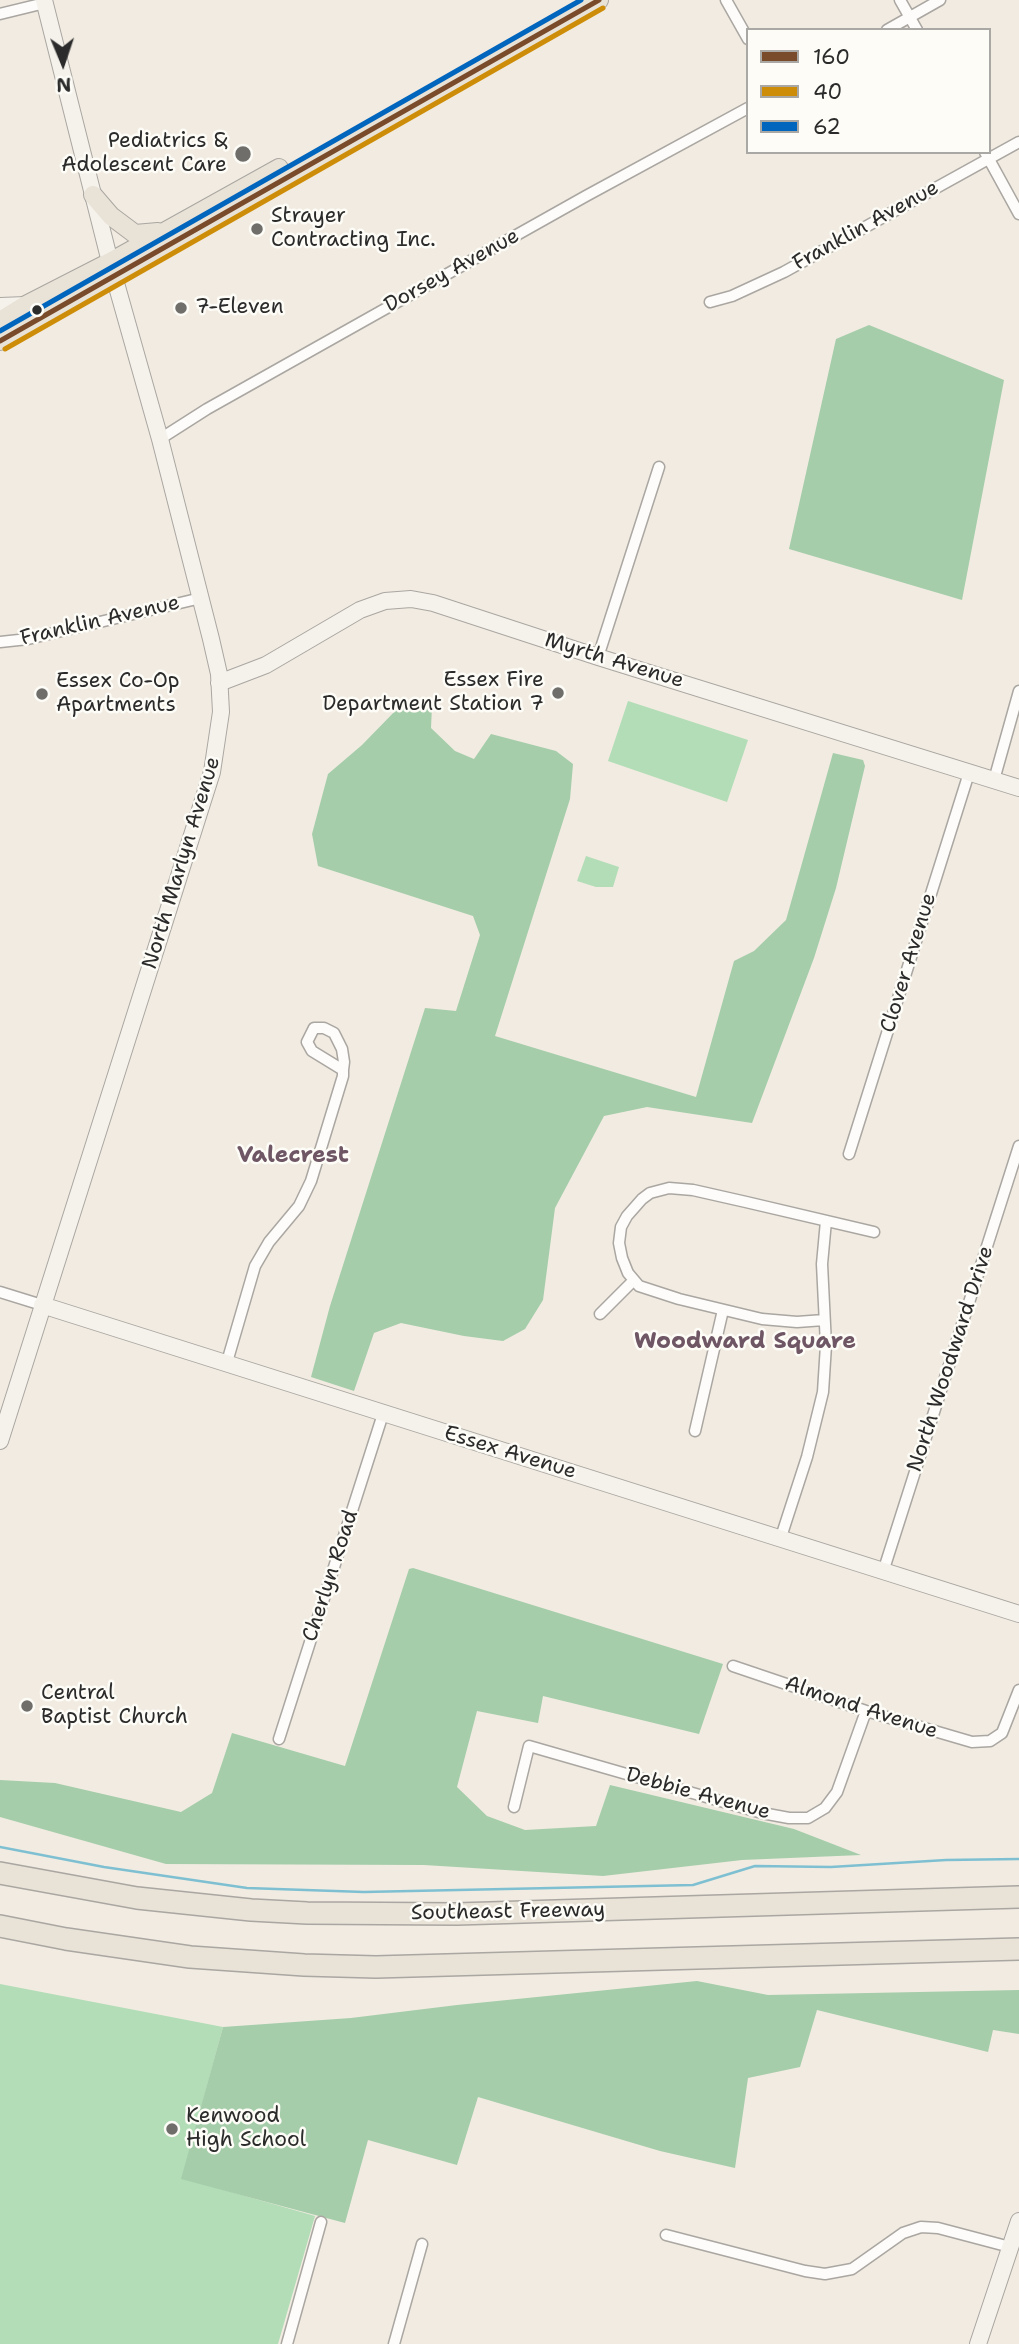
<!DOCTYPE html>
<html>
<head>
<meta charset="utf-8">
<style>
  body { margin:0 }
  #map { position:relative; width:1019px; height:2344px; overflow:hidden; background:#f1ebe1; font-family:"Shantell Sans",sans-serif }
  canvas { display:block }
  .legend { position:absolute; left:746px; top:28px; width:245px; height:126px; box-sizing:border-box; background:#fdfcf7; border:2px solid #a9a8a5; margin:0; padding:9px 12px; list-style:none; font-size:21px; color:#2b2b2b }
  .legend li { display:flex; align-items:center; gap:14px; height:35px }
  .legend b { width:35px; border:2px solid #a9a8a5 }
  .north { position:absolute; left:28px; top:28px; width:70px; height:70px; -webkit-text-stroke:5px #fdfcf7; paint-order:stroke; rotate:178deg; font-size:19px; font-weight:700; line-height:28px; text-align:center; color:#2b2b2b }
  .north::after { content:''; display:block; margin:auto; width:24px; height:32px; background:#2b2b2b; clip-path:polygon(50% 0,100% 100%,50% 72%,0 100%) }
</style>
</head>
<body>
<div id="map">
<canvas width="1019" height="2344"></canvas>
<ul class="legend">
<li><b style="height:9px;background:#7a4b2a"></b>160</li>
<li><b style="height:9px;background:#ce8d09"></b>40</li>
<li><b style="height:9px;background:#0065bd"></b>62</li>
</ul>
<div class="north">N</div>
</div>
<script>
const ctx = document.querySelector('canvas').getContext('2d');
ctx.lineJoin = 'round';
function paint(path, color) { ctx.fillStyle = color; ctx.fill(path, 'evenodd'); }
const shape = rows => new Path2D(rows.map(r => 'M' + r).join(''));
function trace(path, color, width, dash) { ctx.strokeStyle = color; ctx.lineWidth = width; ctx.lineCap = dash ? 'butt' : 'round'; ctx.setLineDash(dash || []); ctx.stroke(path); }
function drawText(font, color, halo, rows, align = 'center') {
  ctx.font = font + ' "Shantell Sans",sans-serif'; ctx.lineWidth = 5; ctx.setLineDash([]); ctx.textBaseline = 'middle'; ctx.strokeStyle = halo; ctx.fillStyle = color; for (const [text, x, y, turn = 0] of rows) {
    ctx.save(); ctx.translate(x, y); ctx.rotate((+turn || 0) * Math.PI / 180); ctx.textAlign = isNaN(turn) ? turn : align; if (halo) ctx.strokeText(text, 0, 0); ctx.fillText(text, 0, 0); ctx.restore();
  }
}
paint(shape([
  [628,701,748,740,727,802,608,761],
  [586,856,619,867,613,887,596,887,577,881],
  [0,1984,223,2027,182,2178,315,2216,278,2344,0,2344]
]), '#b2ddb6');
paint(shape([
  [869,325,1004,380,962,600,789,549,836,339],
  [412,703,432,706,431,728,455,751,474,759,491,734,556,751,573,764,570,799,495,1036,696,1097,734,961,754,951,786,920,833,753,863,760,865,766,836,888,814,958,752,1123,647,1107,604,1116,555,1208,543,1300,525,1329,503,1341,464,1336,401,1323,374,1333,354,1391,311,1377,330,1306,425,1008,456,1011,480,935,473,916,318,866,312,834,328,774,362,745,399,707],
  [413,1568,723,1664,699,1734,543,1696,538,1723,477,1711,457,1787,487,1816,525,1830,596,1826,610,1785,794,1829,861,1855,742,1860,603,1876,424,1865,166,1864,0,1817,0,1780,55,1783,181,1812,212,1793,232,1733,345,1766,409,1569],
  [697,1981,768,1995,1019,1990,1019,2034,993,2030,988,2052,817,2010,800,2067,748,2078,735,2168,660,2151,478,2097,457,2165,368,2140,345,2223,181,2179,223,2027,351,2018,457,2005]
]), '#a5cdaa');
trace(shape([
  [0,1847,104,1867,247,1888,364,1892,693,1885,755,1866,831,1867,946,1860,1019,1859]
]), '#7ec0d2', 2.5);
const street = shape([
  [726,0,748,39],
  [900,0,917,30],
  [0,14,45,3],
  [887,30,940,0],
  [985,152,1019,214],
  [710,302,732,296,784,272,1019,142],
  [160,439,207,409,586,196,748,108],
  [0,642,28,639,201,598],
  [598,657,659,467],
  [994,780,1019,691],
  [849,1154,969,773],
  [0,1292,42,1305],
  [600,1314,633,1281],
  [824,1320,797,1322,762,1319,679,1299,639,1286,628,1273,622,1258,619,1243,621,1227,627,1216,642,1199,650,1193,669,1188,693,1190,746,1202,874,1232],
  [227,1362,255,1266,269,1242,299,1206,311,1181,343,1076,343,1070,344,1062,342,1049,334,1033,324,1028,314,1028,307,1042,312,1051,343,1070],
  [695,1431,723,1310],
  [781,1537,807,1457,823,1392,826,1345,822,1264,826,1221],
  [883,1572,1019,1146],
  [733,1666,866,1711,972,1742,990,1741,1002,1733,1019,1690],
  [279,1739,383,1414],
  [514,1807,529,1746,762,1813,789,1818,808,1818,825,1808,837,1792,866,1711],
  [666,2235,805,2271,825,2274,852,2269,903,2233,921,2227,938,2228,1010,2247],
  [287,2344,321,2222],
  [394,2344,422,2244]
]);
const secondary = shape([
  [0,306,26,305],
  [219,683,266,665,360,610,385,601,411,599,433,603,598,657,1019,788],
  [42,1305,1019,1614],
  [0,1441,212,772,221,712,219,674,211,639,160,439,110,262,44,0],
  [978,2344,1019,2221]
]);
const primary = shape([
  [93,195,111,216,135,234,158,232],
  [0,321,26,305,110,262,279,168],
  [0,341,60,305,115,276,599,0]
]);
const highway = shape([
  [0,1873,137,1898,251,1910,307,1913,457,1914,1019,1897],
  [0,1926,66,1939,190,1957,304,1965,376,1967,1019,1949]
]);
trace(street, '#aaa6a1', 13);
trace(secondary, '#aaa6a1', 18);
trace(primary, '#aaa6a1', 20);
trace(highway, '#aaa6a1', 24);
trace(street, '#fdfcfa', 10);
trace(secondary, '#f5f2ec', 16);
trace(primary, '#e8e2d7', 18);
trace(highway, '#e8e2d7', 21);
trace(shape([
  [0,341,599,0]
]), '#7a4b2a', 5);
trace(shape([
  [5,349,603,8]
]), '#ce8d09', 5);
trace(shape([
  [0,331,581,0]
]), '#0065bd', 5);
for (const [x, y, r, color] of [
  [243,154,9,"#706e6b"],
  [257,229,7,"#706e6b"],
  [181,308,7,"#706e6b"],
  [37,310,6,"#2b2b2b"],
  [558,693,7,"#706e6b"],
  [42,694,7,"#706e6b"],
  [27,1706,7,"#706e6b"],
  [172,2129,7,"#706e6b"]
]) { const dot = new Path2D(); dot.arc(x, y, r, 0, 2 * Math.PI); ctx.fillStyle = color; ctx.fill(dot); trace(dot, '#fdfcf7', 2.5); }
drawText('21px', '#2b2b2b', '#fdfcf7', [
  ["Pediatrics &",227,142,"right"],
  ["Adolescent Care",227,166,"right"],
  ["Strayer",271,217],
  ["Contracting Inc.",271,241],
  ["7-Eleven",195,308],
  ["Essex Fire",544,681,"right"],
  ["Department Station 7",544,705,"right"],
  ["Essex Co-Op",56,682],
  ["Apartments",56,706],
  ["Central",41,1694],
  ["Baptist Church",41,1718],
  ["Kenwood",186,2117],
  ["High School",186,2141]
], 'left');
drawText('21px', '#2b2b2b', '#fdfcf7', [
  ["Franklin Avenue",866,226,-29],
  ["Dorsey Avenue",452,271,-29],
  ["Franklin Avenue",100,621,-13],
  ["Myrth Avenue",614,661,17],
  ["North Marlyn Avenue",182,863,-73],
  ["Clover Avenue",909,963,-73],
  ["North Woodward Drive",951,1359,-72],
  ["Essex Avenue",510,1453,17],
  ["Cherlyn Road",331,1576,-72],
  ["Almond Avenue",861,1708,18],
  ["Debbie Avenue",698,1794,15],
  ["Southeast Freeway",508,1912,-1]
]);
drawText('bold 23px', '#6f5665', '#fdfcf7', [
  ["Valecrest",293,1156],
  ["Woodward Square",745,1342]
]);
</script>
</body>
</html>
